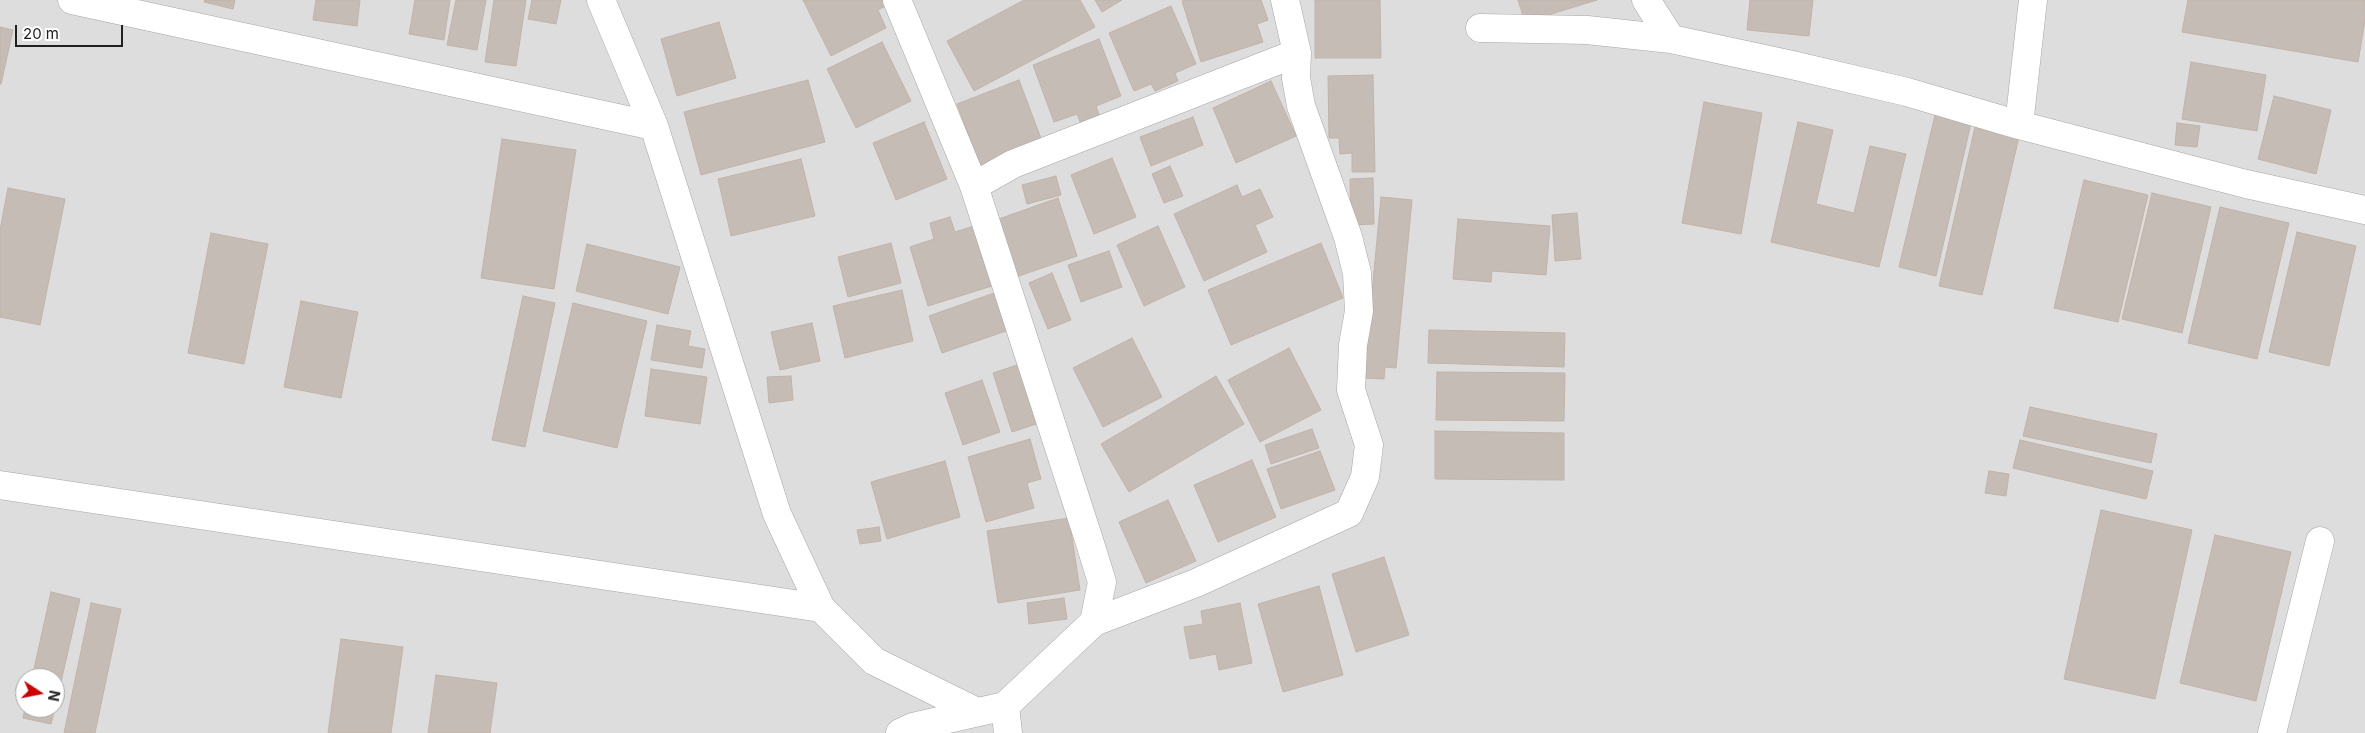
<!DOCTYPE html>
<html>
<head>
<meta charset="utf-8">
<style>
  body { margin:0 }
  #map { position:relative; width:2365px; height:733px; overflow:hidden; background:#f0ede6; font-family:Inter,sans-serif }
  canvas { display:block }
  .north { position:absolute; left:15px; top:668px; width:50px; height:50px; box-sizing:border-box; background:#fff; border:1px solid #a6a6a6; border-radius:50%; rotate:101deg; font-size:14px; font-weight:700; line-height:20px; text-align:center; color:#202020 }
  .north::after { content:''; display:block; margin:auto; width:18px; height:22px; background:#cf0002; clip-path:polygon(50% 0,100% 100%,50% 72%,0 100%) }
  .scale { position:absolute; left:15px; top:25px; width:108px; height:22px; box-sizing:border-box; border:2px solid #202020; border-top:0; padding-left:6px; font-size:15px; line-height:18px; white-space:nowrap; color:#202020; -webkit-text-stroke:4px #fff; paint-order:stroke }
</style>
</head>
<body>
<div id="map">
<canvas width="2365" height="733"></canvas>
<div class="north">N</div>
<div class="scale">20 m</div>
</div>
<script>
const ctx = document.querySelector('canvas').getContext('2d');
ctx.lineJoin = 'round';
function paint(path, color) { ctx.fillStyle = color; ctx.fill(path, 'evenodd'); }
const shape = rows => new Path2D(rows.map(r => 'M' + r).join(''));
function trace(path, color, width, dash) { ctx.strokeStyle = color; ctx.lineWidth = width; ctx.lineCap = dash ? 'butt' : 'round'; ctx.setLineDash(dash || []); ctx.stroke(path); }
paint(shape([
  [0,0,2365,0,2365,733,0,733],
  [25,678,55,678,55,708,25,708]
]), '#dedddd');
const building = shape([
  [205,0,235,0,233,9,204,2,205,0],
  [316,0,360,0,357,26,313,20,316,0],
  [415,0,450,0,444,40,409,34,415,0],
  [456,0,486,0,477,50,447,45,456,0],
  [494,0,526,0,516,66,485,62,494,0],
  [532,0,561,0,556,24,528,19,532,0],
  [803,0,884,0,887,5,878,10,886,28,831,56,803,0],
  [1024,0,1080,0,1095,27,974,91,947,41,1024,0],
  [1095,0,1122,0,1102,12,1095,0],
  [1186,0,1261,0,1268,20,1257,24,1263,42,1201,62,1182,1,1186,0],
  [1315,0,1380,0,1381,58,1315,58,1315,0],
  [1518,0,1597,0,1525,22,1518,0],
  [1750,0,1813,0,1809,36,1747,30,1750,0],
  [2188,0,2365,0,2365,21,2358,62,2182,32,2188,0],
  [1171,6,1196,64,1175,73,1178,81,1155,91,1151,84,1134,91,1109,33,1171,6],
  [719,22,736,78,677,96,661,39,719,22],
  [0,27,13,30,1,84,0,84,0,27],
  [1099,39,1121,96,1096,106,1100,117,1081,124,1077,114,1054,122,1033,65,1099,39],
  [882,42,911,101,856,128,827,69,882,42],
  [2191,62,2266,75,2257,131,2182,119,2191,62],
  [1373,75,1375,172,1352,172,1352,153,1340,154,1339,138,1329,138,1328,76,1373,75],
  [808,80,825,142,701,175,684,112,808,80],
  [1019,80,1042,141,980,165,957,104,1019,80],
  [1271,81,1296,136,1236,163,1213,108,1271,81],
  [2274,96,2331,110,2316,174,2258,159,2274,96],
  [1704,102,1762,113,1741,234,1682,223,1704,102],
  [1935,115,1971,123,1936,276,1899,267,1935,115],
  [1193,117,1203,145,1151,166,1140,137,1193,117],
  [924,122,947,179,896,200,873,143,924,122],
  [1798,122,1833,130,1816,204,1854,213,1870,146,1906,154,1879,267,1771,242,1798,122],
  [2177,123,2200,126,2197,147,2175,145,2177,123],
  [1975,127,2019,137,1982,295,1939,286,1975,127],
  [502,139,576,150,554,289,481,278,502,139],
  [1112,158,1136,217,1094,234,1071,175,1112,158],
  [801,159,815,216,731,236,718,179,801,159],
  [1170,166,1183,196,1164,203,1152,174,1170,166],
  [1056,176,1061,195,1027,204,1022,185,1056,176],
  [1373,178,1374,224,1351,225,1350,179,1373,178],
  [2084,180,2148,195,2118,322,2054,308,2084,180],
  [1237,185,1242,197,1260,189,1273,217,1255,225,1267,252,1204,281,1174,214,1237,185],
  [8,188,65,199,40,325,0,317,0,230,8,188],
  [2152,193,2211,207,2182,333,2122,319,2152,193],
  [1381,197,1412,200,1396,368,1385,367,1384,379,1364,378,1381,197],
  [1058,198,1077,256,1016,277,996,220,1058,198],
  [2220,207,2289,223,2257,359,2188,343,2220,207],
  [1577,213,1581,259,1555,261,1552,215,1577,213],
  [950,217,955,232,977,225,995,285,928,306,910,247,934,239,930,223,950,217],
  [1458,219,1550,226,1546,275,1492,271,1491,282,1453,279,1458,219],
  [1158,226,1185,287,1144,306,1117,245,1158,226],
  [2297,232,2356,246,2329,366,2269,352,2297,232],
  [211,233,268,244,244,364,188,353,211,233],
  [891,243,901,283,848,297,838,257,891,243],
  [1321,243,1343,298,1231,345,1208,290,1321,243],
  [587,244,680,267,668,314,576,291,587,244],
  [1109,251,1122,287,1081,302,1068,265,1109,251],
  [1052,273,1071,320,1048,329,1029,283,1052,273],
  [902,290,913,341,845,358,833,306,902,290],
  [997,292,1009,330,942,353,929,316,997,292],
  [523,296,555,303,525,447,492,440,523,296],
  [301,301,358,312,341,398,284,387,301,301],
  [573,303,647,321,617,448,543,431,573,303],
  [812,323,820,361,780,370,771,332,812,323],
  [657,325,691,331,688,346,705,349,702,368,651,360,657,325],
  [1429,330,1565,333,1564,367,1428,363,1429,330],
  [1132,338,1162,397,1103,427,1073,368,1132,338],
  [1289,348,1321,410,1260,442,1228,380,1289,348],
  [1020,364,1039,423,1012,432,993,373,1020,364],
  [651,369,707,377,700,424,645,416,651,369],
  [1437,372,1565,373,1564,421,1436,420,1437,372],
  [791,376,793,400,769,403,767,377,791,376],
  [1216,376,1244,424,1129,492,1101,444,1216,376],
  [982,380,1000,432,963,445,945,393,982,380],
  [2030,407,2157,434,2151,463,2023,436,2030,407],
  [1312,429,1319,448,1271,464,1265,445,1312,429],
  [1435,431,1564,433,1564,480,1435,479,1435,431],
  [1030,439,1041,479,1027,483,1034,508,986,522,968,457,1030,439],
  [2020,440,2153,471,2146,499,2013,468,2020,440],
  [1320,451,1335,490,1281,509,1267,469,1320,451],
  [1252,460,1276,517,1218,542,1194,485,1252,460],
  [945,461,960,517,887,539,871,482,945,461],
  [1989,471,2009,474,2006,496,1985,493,1989,471],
  [1168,500,1196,561,1146,583,1119,522,1168,500],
  [2101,510,2192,530,2155,699,2064,679,2101,510],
  [1069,518,1080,590,998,603,987,531,1069,518],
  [879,527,881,541,860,544,857,530,879,527],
  [2215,535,2291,552,2256,701,2180,683,2215,535],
  [1384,557,1409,635,1356,652,1332,574,1384,557],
  [1319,586,1343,675,1283,692,1258,604,1319,586],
  [51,592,80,599,55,708,55,678,32,678,51,592],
  [1064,598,1067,619,1029,624,1027,603,1064,598],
  [91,603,121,609,95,733,64,733,91,603],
  [1240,603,1252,663,1219,670,1216,654,1190,659,1184,627,1203,624,1201,611,1240,603],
  [341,639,403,647,391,733,328,733,341,639],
  [436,675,497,683,490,733,428,733,436,675],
  [25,708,55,708,51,724,23,718,25,708]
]);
paint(building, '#c5bdb5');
trace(building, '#c2b3a8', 1);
const street = shape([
  [72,0,654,126],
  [601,0,654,126,777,514,821,608,874,661,977,712],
  [897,0,974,186,1089,540,1102,582,1094,622],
  [1646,0,1671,39],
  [1480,28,1587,30,1671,39,1792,65,1907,92,2019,125,2246,184,2365,210],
  [2019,125,2033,0],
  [974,186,1013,164,1297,53],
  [0,485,821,608],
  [1005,706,1008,733],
  [900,733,913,727,1005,706,1094,622,1196,583,1349,513,1365,477,1369,445,1351,390,1353,345,1359,311,1357,273,1348,237,1301,106,1296,78,1297,53,1285,0],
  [2272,733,2320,541]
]);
trace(street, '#a7a7a7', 29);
trace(street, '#fff', 28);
</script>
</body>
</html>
